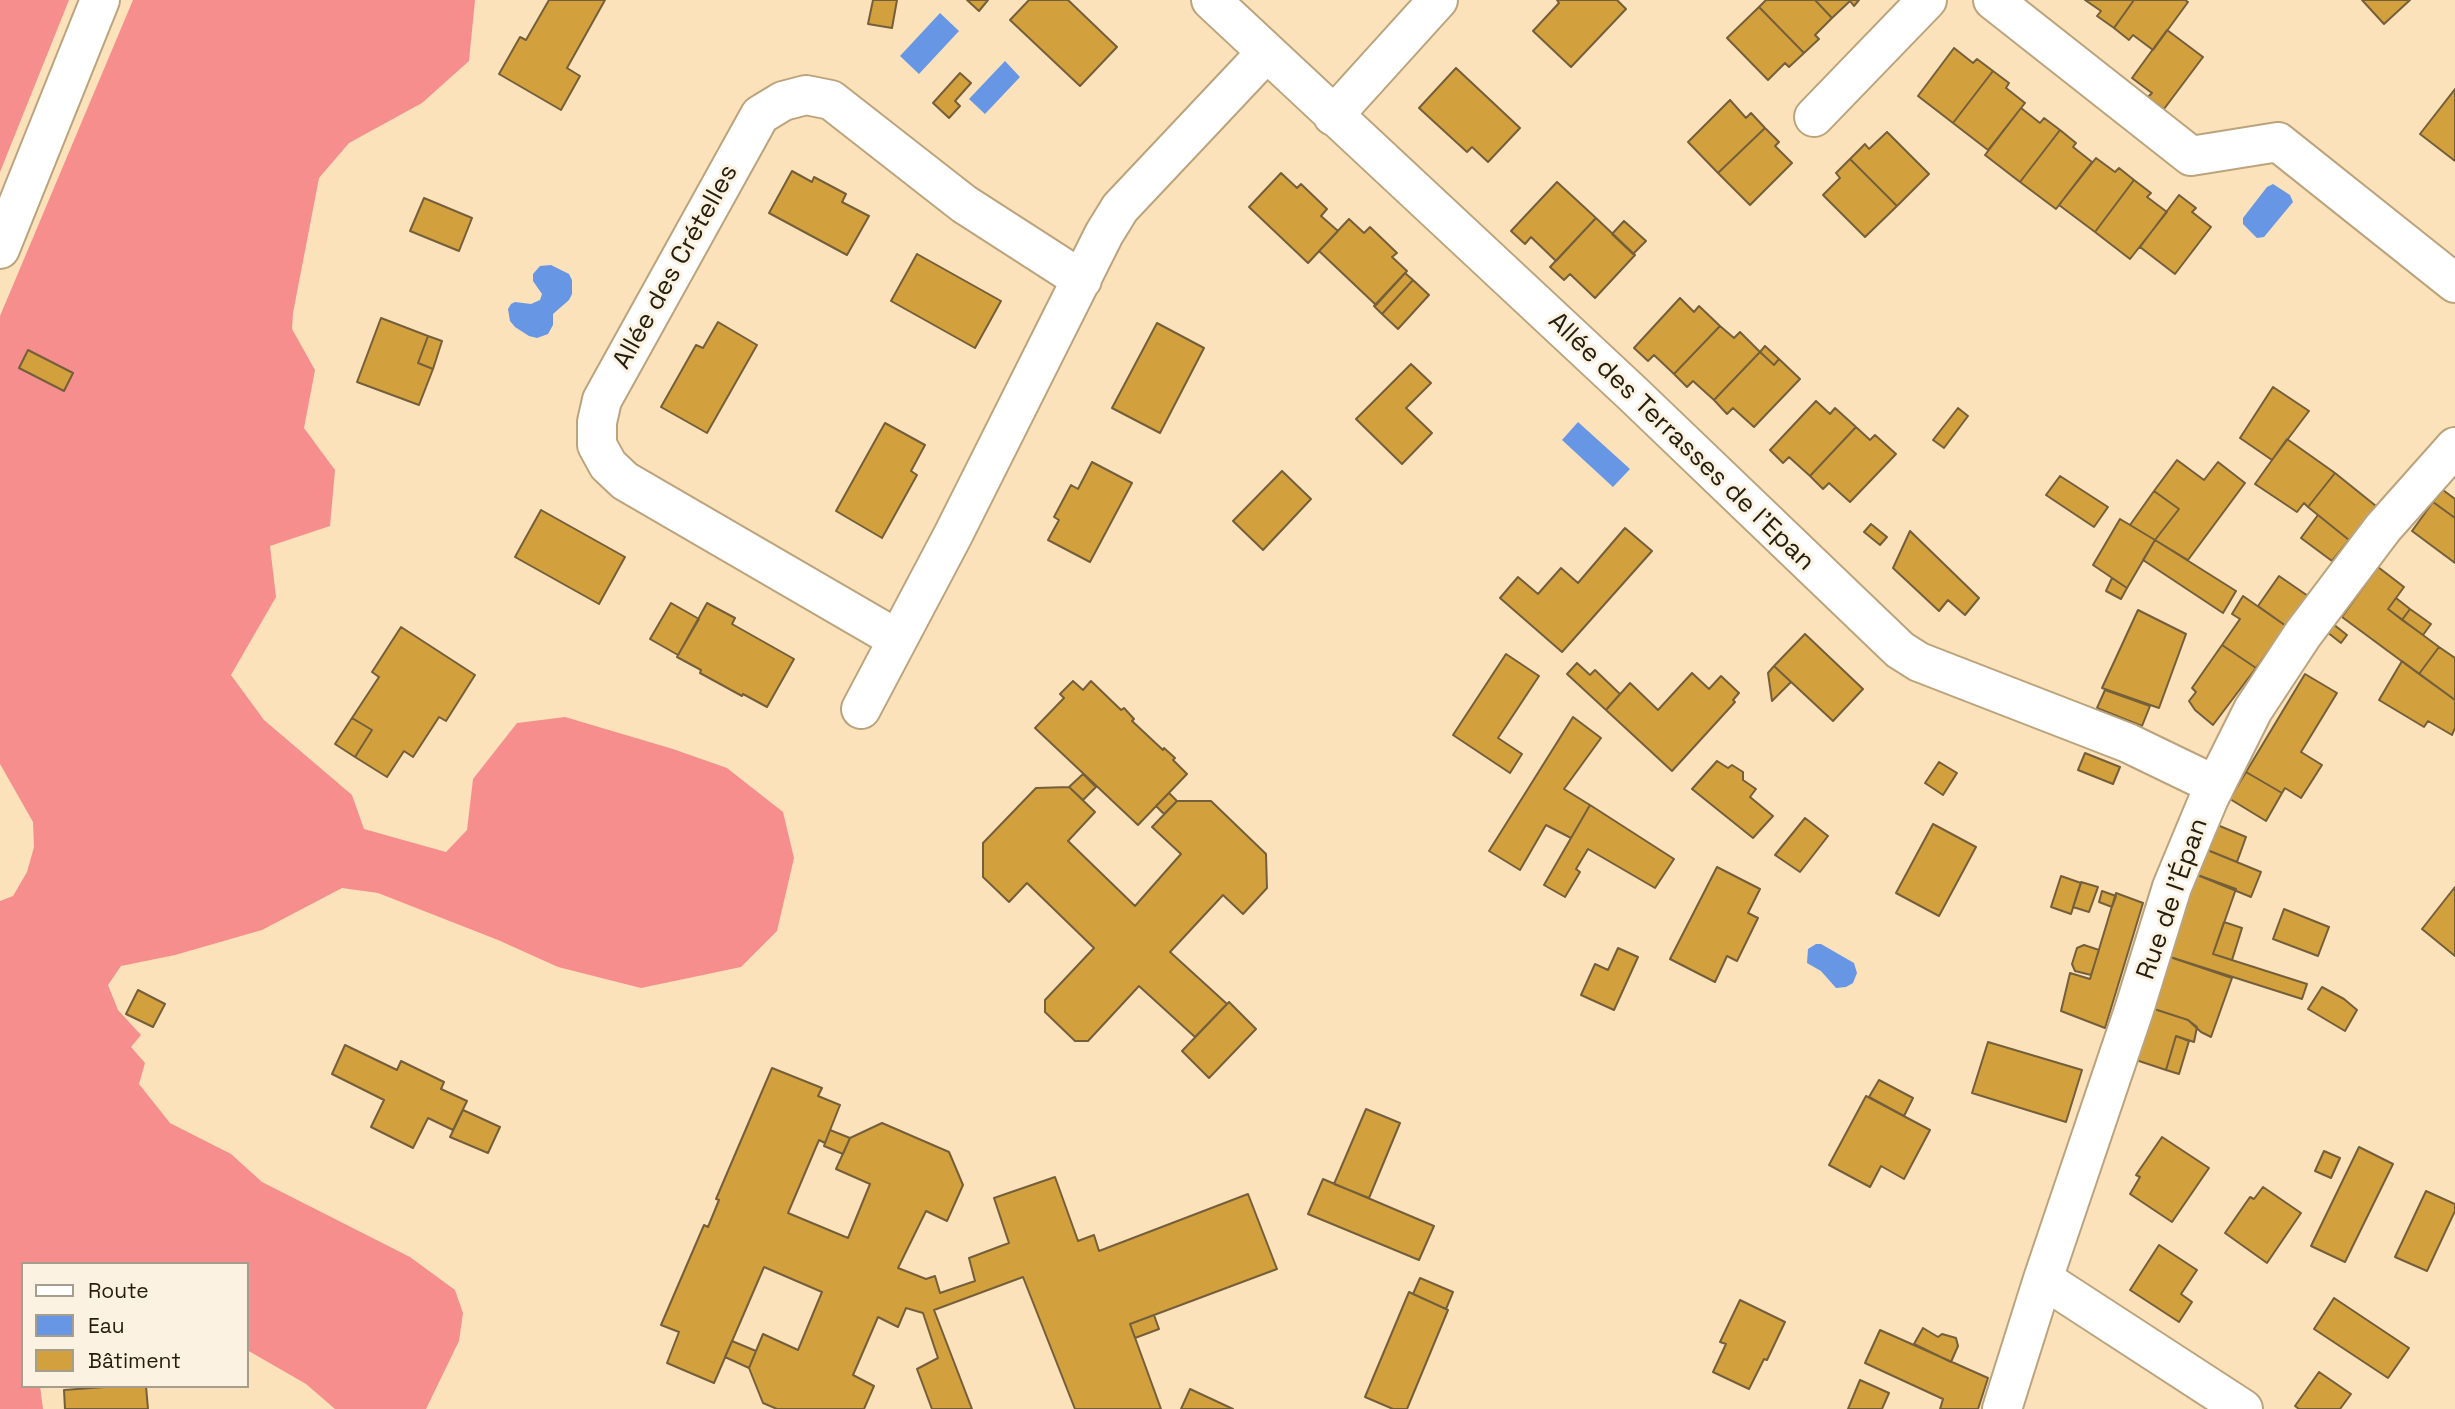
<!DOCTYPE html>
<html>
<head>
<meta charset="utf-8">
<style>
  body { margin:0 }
  #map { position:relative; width:2455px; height:1409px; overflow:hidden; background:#fbe2ba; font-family:"Space Grotesk",sans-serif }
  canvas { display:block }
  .legend { position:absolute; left:21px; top:1262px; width:228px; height:126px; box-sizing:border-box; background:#fbf2e2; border:2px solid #a59d8d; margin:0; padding:9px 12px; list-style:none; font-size:21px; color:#251d0d }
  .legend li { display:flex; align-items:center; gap:14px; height:35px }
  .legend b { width:35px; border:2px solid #a59d8d }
</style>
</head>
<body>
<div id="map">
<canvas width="2455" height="1409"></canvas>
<ul class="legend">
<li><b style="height:9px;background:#fff"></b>Route</li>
<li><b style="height:19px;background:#6796e5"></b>Eau</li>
<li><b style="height:19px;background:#d3a03e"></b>Bâtiment</li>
</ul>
</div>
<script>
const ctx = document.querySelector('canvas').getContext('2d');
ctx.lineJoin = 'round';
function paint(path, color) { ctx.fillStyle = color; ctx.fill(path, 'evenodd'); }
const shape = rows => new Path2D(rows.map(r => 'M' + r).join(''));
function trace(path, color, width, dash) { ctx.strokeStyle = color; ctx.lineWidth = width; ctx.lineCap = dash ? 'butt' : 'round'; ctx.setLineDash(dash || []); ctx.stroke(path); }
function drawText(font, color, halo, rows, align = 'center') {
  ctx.font = font + ' "Space Grotesk",sans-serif'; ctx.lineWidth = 6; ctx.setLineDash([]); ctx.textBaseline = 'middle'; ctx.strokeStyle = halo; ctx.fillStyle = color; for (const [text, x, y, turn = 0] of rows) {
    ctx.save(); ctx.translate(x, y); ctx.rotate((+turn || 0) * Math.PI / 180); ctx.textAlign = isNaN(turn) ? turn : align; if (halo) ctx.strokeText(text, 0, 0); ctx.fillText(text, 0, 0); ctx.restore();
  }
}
paint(shape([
  [0,0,69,0,0,172],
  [133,0,475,0,469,61,422,103,349,143,319,178,293,313,292,329,315,370,304,428,335,470,330,526,270,546,276,597,231,675,264,720,352,795,364,829,446,852,467,830,473,779,517,723,565,717,673,749,727,768,783,812,794,858,777,931,741,967,641,988,558,967,498,940,378,893,342,888,262,930,175,955,121,966,108,985,118,1010,141,1035,131,1047,145,1063,139,1084,170,1123,231,1154,262,1182,410,1257,455,1290,463,1313,459,1341,426,1409,335,1409,306,1384,247,1350,247,1264,23,1264,23,1386,40,1386,43,1409,0,1409,0,901,13,896,27,872,34,847,33,822,0,764,0,316]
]), '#f78e8e');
paint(shape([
  [940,13,959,31,919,74,900,56],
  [1005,61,1020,77,985,114,969,99],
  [2273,184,2290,195,2293,202,2264,237,2257,238,2243,224,2243,218,2267,187],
  [551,265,569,274,572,280,572,294,569,300,553,314,553,325,548,334,537,338,529,336,515,327,510,321,508,309,511,304,515,302,531,304,540,300,542,294,533,281,533,274,540,266],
  [1578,422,1630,469,1613,487,1562,440],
  [1816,944,1821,944,1854,963,1857,973,1853,983,1846,987,1836,988,1821,971,1807,963,1808,949]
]), '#6796e5');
const building = shape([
  [549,0,605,0,567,68,580,76,561,110,499,74,520,37,526,40,549,0],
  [873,0,897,0,892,28,868,24,873,0],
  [967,0,988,0,979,11,967,0],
  [1029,0,1068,0,1117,47,1080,86,1010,20,1029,0],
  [1557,0,1617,0,1626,9,1571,67,1533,31,1559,3,1557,0],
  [1766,0,1815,0,1832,18,1815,35,1819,39,1804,53,1759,7,1766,0],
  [1815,0,1859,0,1854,6,1850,1,1832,18,1815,0],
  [2085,0,2134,0,2114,28,2097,16,2101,11,2085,0],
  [2134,0,2185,0,2188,2,2153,50,2133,35,2129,40,2114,28,2134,0],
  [2362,0,2410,0,2384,24,2362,0],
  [1759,7,1804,53,1789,67,1785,63,1768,80,1727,38,1759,7],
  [2167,30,2203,57,2164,109,2148,97,2152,93,2132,78,2167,30],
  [1954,48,1973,63,1977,59,1993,71,1953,123,1918,96,1954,48],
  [1456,68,1520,128,1488,162,1472,147,1467,152,1419,108,1456,68],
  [1993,71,2009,83,2006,88,2025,103,1988,150,1953,123,1993,71],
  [960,73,971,83,955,101,960,106,949,118,933,103,960,73],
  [2455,89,2455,161,2420,134,2455,89],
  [1730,100,1746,118,1751,113,1765,128,1718,173,1688,142,1730,100],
  [2021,108,2040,123,2044,118,2060,130,2020,182,1985,155,2021,108],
  [1765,128,1779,142,1775,146,1792,163,1750,205,1718,173,1765,128],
  [2060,130,2076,143,2073,147,2092,162,2056,209,2020,182,2060,130],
  [1887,132,1929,174,1897,206,1850,159,1865,144,1869,149,1887,132],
  [2096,158,2115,172,2119,168,2134,180,2095,232,2059,205,2096,158],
  [1850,159,1897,206,1865,237,1823,195,1840,178,1836,173,1850,159],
  [792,171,812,182,814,177,846,194,842,202,869,216,847,255,769,213,792,171],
  [1281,173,1297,188,1301,184,1327,209,1321,216,1338,231,1308,263,1249,207,1281,173],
  [2134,180,2151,193,2147,197,2167,212,2130,259,2095,232,2134,180],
  [1557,182,1596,218,1556,261,1531,237,1525,244,1511,231,1557,182],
  [2179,195,2196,208,2192,212,2211,227,2175,274,2140,247,2179,195],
  [424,198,472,218,459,251,410,231,424,198],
  [1596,218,1635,255,1595,298,1570,274,1564,280,1550,267,1596,218],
  [1349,219,1364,233,1370,227,1397,253,1392,257,1407,271,1376,305,1319,251,1349,219],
  [1624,221,1646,241,1633,254,1612,234,1624,221],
  [917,254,1001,301,975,348,891,301,917,254],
  [1405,273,1413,280,1382,314,1374,306,1405,273],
  [1413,280,1429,295,1398,329,1382,314,1413,280],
  [1680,298,1694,312,1699,306,1720,326,1674,374,1654,355,1648,361,1634,348,1680,298],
  [381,318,428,336,418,363,433,369,419,405,357,382,381,318],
  [718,322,757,345,707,433,661,407,696,345,703,348,718,322],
  [1157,323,1204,348,1160,433,1112,408,1157,323],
  [1720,326,1734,338,1740,332,1760,352,1714,400,1693,381,1687,387,1674,374,1720,326],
  [428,336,442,341,433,369,418,363,428,336],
  [1765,346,1779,359,1774,365,1760,352,1765,346],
  [28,350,73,373,64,391,19,368,28,350],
  [1760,352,1774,365,1779,359,1800,379,1754,427,1733,408,1727,414,1714,400,1760,352],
  [1411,364,1431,383,1406,408,1432,433,1402,464,1356,419,1411,364],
  [2273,387,2309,411,2272,460,2240,438,2273,387],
  [1816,401,1830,414,1835,408,1856,427,1810,476,1789,457,1783,463,1770,450,1816,401],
  [1958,408,1968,416,1944,448,1933,440,1958,408],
  [885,423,925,445,911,471,917,475,882,538,836,511,885,423],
  [1856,427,1870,440,1875,435,1896,454,1850,502,1829,483,1823,489,1810,476,1856,427],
  [2287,439,2335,473,2308,507,2304,503,2297,512,2255,484,2287,439],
  [2177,460,2204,480,2218,462,2245,483,2188,560,2155,540,2179,509,2154,491,2177,460],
  [1092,462,1132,483,1090,562,1048,540,1059,520,1054,517,1071,485,1078,489,1092,462],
  [1282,471,1311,499,1263,550,1233,521,1282,471],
  [2335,473,2376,506,2349,540,2308,507,2335,473],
  [2060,476,2108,507,2094,527,2046,495,2060,476],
  [2443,490,2455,499,2455,518,2433,502,2443,490],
  [2154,491,2179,509,2155,540,2130,525,2154,491],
  [2433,502,2455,518,2455,563,2412,531,2433,502],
  [541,510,625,557,599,604,515,557,541,510],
  [2318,515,2349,540,2332,561,2301,538,2318,515],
  [2120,519,2155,540,2127,588,2093,565,2120,519],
  [1871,524,1887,537,1880,545,1864,532,1871,524],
  [1625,528,1652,551,1562,652,1500,598,1518,577,1538,594,1561,568,1578,583,1625,528],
  [1910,531,1979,598,1965,615,1948,600,1939,611,1893,568,1910,531],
  [2155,540,2236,591,2223,613,2143,560,2155,540],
  [2378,567,2404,587,2388,609,2439,647,2419,674,2342,617,2378,567],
  [2279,576,2308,596,2286,626,2258,606,2279,576],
  [2112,578,2127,588,2121,599,2106,591,2112,578],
  [2243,596,2286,626,2256,668,2222,645,2240,619,2232,614,2243,596],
  [2396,598,2410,609,2402,620,2388,609,2396,598],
  [671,603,699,619,678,655,650,639,671,603],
  [707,603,735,618,732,624,794,659,767,707,743,694,742,696,700,673,701,670,677,657,707,603],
  [2410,609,2431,624,2423,635,2402,620,2410,609],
  [2138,610,2186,634,2159,708,2102,688,2138,610],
  [2333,624,2347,635,2341,643,2327,632,2333,624],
  [401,627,475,675,446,721,439,717,413,757,404,751,387,777,355,757,372,730,352,718,379,677,372,672,401,627],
  [1805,634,1863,689,1833,721,1774,666,1805,634],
  [2222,645,2256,668,2213,725,2195,710,2189,701,2196,692,2192,688,2222,645],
  [2439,647,2455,658,2455,700,2419,674,2439,647],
  [1506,654,1539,676,1498,738,1522,754,1510,773,1453,735,1506,654],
  [2402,661,2455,700,2455,728,2452,735,2428,721,2424,727,2379,700,2402,661],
  [1577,663,1590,675,1595,670,1620,694,1606,710,1567,674,1577,663],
  [1774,666,1791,682,1772,701,1768,673,1774,666],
  [1692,673,1709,689,1721,676,1739,693,1733,700,1735,702,1672,771,1606,710,1630,683,1658,710,1692,673],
  [2305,674,2337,693,2301,752,2322,765,2301,798,2285,788,2282,793,2246,772,2305,674],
  [1073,681,1083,690,1091,681,1121,710,1124,708,1134,719,1132,721,1163,750,1164,748,1175,758,1173,760,1187,774,1138,825,1035,728,1064,698,1060,694,1073,681],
  [2105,690,2150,706,2142,726,2097,708,2105,690],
  [1573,717,1601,738,1564,789,1590,805,1571,838,1546,825,1520,870,1489,851,1573,717],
  [352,718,372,730,355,757,335,744,352,718],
  [2085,753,2120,767,2113,784,2078,770,2085,753],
  [1717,761,1728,768,1732,765,1743,772,1743,780,1756,789,1750,797,1773,816,1753,838,1692,789,1717,761],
  [1939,762,1957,773,1943,795,1925,783,1939,762],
  [2246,772,2282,793,2266,821,2230,799,2246,772],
  [1083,774,1096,787,1083,800,1069,787,1083,774],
  [1069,787,1095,812,1068,841,1135,906,1181,854,1152,827,1177,801,1211,801,1266,854,1267,888,1243,914,1223,895,1170,952,1227,1004,1195,1037,1139,986,1088,1041,1075,1041,1045,1012,1045,1000,1094,948,1027,883,1009,902,983,877,983,843,1036,788,1069,787],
  [1169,793,1177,801,1164,814,1156,806,1169,793],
  [1590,805,1674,859,1655,888,1588,849,1576,869,1580,872,1565,897,1544,885,1590,805],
  [1805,818,1828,836,1800,872,1775,855,1805,818],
  [1933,824,1976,847,1939,916,1896,893,1933,824],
  [2215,824,2246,837,2237,862,2205,849,2215,824],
  [2205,849,2261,872,2251,897,2195,874,2205,849],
  [1717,867,1760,889,1748,913,1758,918,1737,961,1727,956,1715,982,1670,959,1717,867],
  [2195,874,2236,889,2213,954,2307,984,2302,999,2164,955,2195,874],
  [2061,876,2081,883,2071,914,2051,907,2061,876],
  [2081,882,2098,887,2089,912,2073,907,2081,882],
  [2455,887,2455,956,2422,929,2455,887],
  [2102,891,2116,896,2112,907,2099,902,2102,891],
  [2116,893,2143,903,2105,1028,2061,1011,2070,973,2090,979,2116,893],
  [2284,909,2329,927,2318,956,2273,939,2284,909],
  [2224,922,2242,928,2232,960,2213,954,2224,922],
  [2084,945,2099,950,2091,975,2075,971,2072,964,2077,948,2084,945],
  [1618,948,1638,957,1614,1010,1581,995,1595,964,1608,970,1618,948],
  [2164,955,2232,978,2211,1037,2201,1032,2188,1020,2148,1007,2164,955],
  [2322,987,2344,999,2357,1010,2345,1031,2308,1009,2322,987],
  [138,990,165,1004,153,1027,126,1014,138,990],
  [1229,1002,1256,1029,1209,1078,1182,1051,1229,1002],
  [2148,1007,2188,1020,2197,1027,2194,1042,2176,1036,2166,1070,2133,1059,2148,1007],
  [2176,1036,2189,1041,2179,1074,2166,1070,2176,1036],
  [1988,1042,2082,1070,2066,1122,1972,1093,1988,1042],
  [345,1045,397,1070,401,1061,444,1082,441,1089,467,1101,453,1130,428,1118,413,1148,371,1127,384,1100,332,1074,345,1045],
  [772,1068,822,1088,818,1096,840,1105,825,1143,819,1140,788,1213,848,1238,870,1184,836,1169,850,1138,882,1123,949,1152,963,1185,947,1221,926,1211,898,1268,926,1279,935,1276,940,1293,975,1281,969,1258,1009,1243,994,1198,1055,1177,1078,1241,1094,1235,1099,1251,1248,1194,1277,1269,1130,1324,1161,1409,1075,1409,1023,1277,934,1310,972,1409,932,1409,917,1369,938,1358,923,1313,906,1308,898,1327,878,1317,853,1375,874,1386,864,1409,777,1409,763,1403,749,1368,763,1334,798,1350,822,1292,764,1267,714,1383,667,1363,679,1332,661,1325,704,1225,708,1227,719,1200,716,1199,772,1068],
  [1879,1080,1913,1098,1904,1116,1869,1097,1879,1080],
  [1866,1096,1930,1130,1904,1179,1881,1166,1870,1187,1829,1165,1866,1096],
  [1366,1109,1400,1123,1369,1198,1334,1184,1366,1109],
  [463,1110,500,1127,488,1153,450,1137,463,1110],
  [830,1130,850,1138,843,1154,824,1146,830,1130],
  [2162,1137,2209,1168,2172,1222,2130,1194,2140,1177,2136,1175,2162,1137],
  [2359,1147,2393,1164,2345,1262,2311,1246,2359,1147],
  [2324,1151,2340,1158,2331,1178,2315,1171,2324,1151],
  [1323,1179,1434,1226,1419,1260,1308,1214,1323,1179],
  [2263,1187,2301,1213,2267,1263,2225,1233,2250,1197,2254,1199,2263,1187],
  [2426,1191,2455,1204,2455,1211,2427,1271,2395,1257,2426,1191],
  [2159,1245,2197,1270,2181,1294,2192,1302,2179,1322,2130,1290,2159,1245],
  [1420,1278,1453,1292,1446,1309,1413,1294,1420,1278],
  [1409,1292,1448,1310,1407,1409,1393,1409,1365,1397,1409,1292],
  [2334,1298,2409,1348,2388,1378,2314,1329,2334,1298],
  [1740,1300,1785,1322,1767,1360,1764,1359,1749,1389,1713,1372,1726,1344,1720,1342,1740,1300],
  [1154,1315,1159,1329,1135,1338,1130,1324,1154,1315],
  [1923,1328,1938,1337,1942,1334,1956,1338,1958,1346,1951,1362,1914,1344,1923,1328],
  [1880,1330,1988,1378,1978,1409,1940,1409,1943,1399,1865,1363,1880,1330],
  [732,1341,756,1351,749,1368,725,1357,732,1341],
  [2319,1372,2351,1394,2340,1409,2299,1409,2295,1406,2319,1372],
  [1860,1380,1889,1393,1882,1409,1848,1409,1860,1380],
  [118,1386,146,1386,148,1409,65,1409,64,1390,118,1386],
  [1190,1389,1233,1409,1181,1409,1190,1389]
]);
paint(building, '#d3a03e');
trace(building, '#745f3a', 2);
const minor = shape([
  [1211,0,1632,393,1900,650,1919,662,2128,743,2215,785],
  [1993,0,2191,156,2278,142,2455,283],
  [1333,116,1438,0],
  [1814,117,1927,0],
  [897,639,625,481,608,465,597,445,597,422,602,400,760,115,783,101,806,95,831,100,964,204,1082,280],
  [861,709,953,535,1104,234,1120,208,1266,53],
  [2043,1279,2243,1409],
  [2002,1409,2043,1279,2134,1010,2172,887,2209,798,2253,710,2303,634,2383,528,2455,447]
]);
const secondary = shape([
  [0,249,100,0]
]);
trace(minor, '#bba47d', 42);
trace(secondary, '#bba47d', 42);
trace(minor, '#fff', 38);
trace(secondary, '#fff', 38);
drawText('26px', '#251d0d', '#fbf2e2', [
  ["Allée des Crételles",676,267,-61],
  ["Allée des Terrasses de l'Epan",1681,442,44],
  ["Rue de l'Épan",2173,899,-71]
]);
</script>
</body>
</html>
